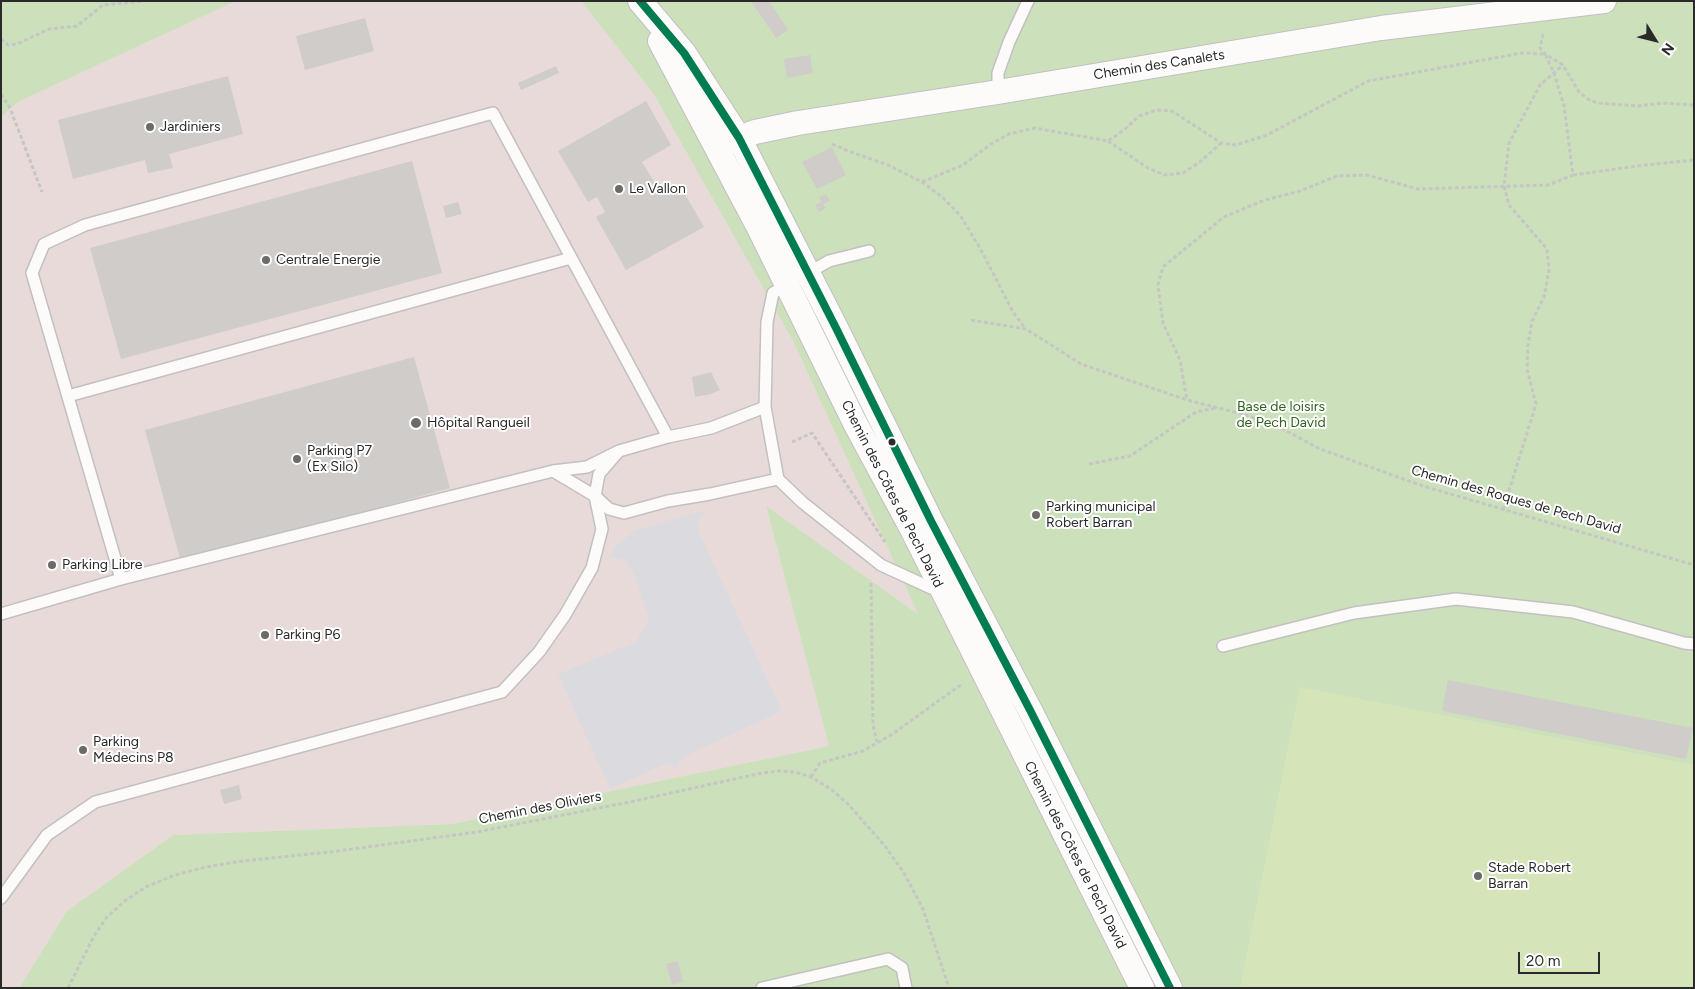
<!DOCTYPE html>
<html>
<head>
<meta charset="utf-8">
<style>
  body { margin:0 }
  #map { position:relative; width:1695px; height:989px; overflow:hidden; background:#e8e4e0; font-family:Figtree,sans-serif }
  canvas { display:block }
  .frame { position:absolute; inset:0; border:2px solid #2a2a2a; pointer-events:none }
  .north { position:absolute; left:1630px; top:15px; width:50px; height:50px; -webkit-text-stroke:4px #fff; paint-order:stroke; rotate:126deg; font-size:14px; font-weight:700; line-height:20px; text-align:center; color:#2a2a2a }
  .north::after { content:''; display:block; margin:auto; width:18px; height:22px; background:#2a2a2a; clip-path:polygon(50% 0,100% 100%,50% 72%,0 100%) }
  .scale { position:absolute; left:1518px; top:952px; width:82px; height:22px; box-sizing:border-box; border:2px solid #2a2a2a; border-top:0; padding-left:6px; font-size:15px; line-height:18px; white-space:nowrap; color:#2a2a2a; -webkit-text-stroke:4px #fff; paint-order:stroke }
</style>
</head>
<body>
<div id="map">
<canvas width="1695" height="989"></canvas>
<div class="frame"></div>
<div class="north">N</div>
<div class="scale">20 m</div>
</div>
<script>
const ctx = document.querySelector('canvas').getContext('2d');
ctx.lineJoin = 'round';
function paint(path, color) { ctx.fillStyle = color; ctx.fill(path, 'evenodd'); }
const shape = rows => new Path2D(rows.map(r => 'M' + r).join(''));
function trace(path, color, width, dash) { ctx.strokeStyle = color; ctx.lineWidth = width; ctx.lineCap = dash ? 'butt' : 'round'; ctx.setLineDash(dash || []); ctx.stroke(path); }
function drawText(font, color, halo, rows, align = 'center') {
  ctx.font = font + ' Figtree,sans-serif'; ctx.lineWidth = 4; ctx.setLineDash([]); ctx.textBaseline = 'middle'; ctx.strokeStyle = halo; ctx.fillStyle = color; for (const [text, x, y, turn = 0] of rows) {
    ctx.save(); ctx.translate(x, y); ctx.rotate((+turn || 0) * Math.PI / 180); ctx.textAlign = isNaN(turn) ? turn : align; if (halo) ctx.strokeText(text, 0, 0); ctx.fillText(text, 0, 0); ctx.restore();
  }
}
paint(shape([
  [236,1,581,1,653,93,793,341,918,614,766,507,830,746,452,824,173,835,67,911,19,988,1,988,1,77,18,102]
]), '#e9dada');
paint(shape([
  [706,510,698,521,698,530,782,711,687,755,675,768,667,763,610,789,558,674,636,642,649,619,633,572,624,560,610,557,616,545,636,530]
]), '#dbdade');
paint(shape([
  [1,1,236,1,18,102,1,117],
  [581,1,1694,1,1694,988,19,988,67,911,173,835,452,824,829,746,766,506,918,614,793,341,653,93]
]), '#cce1bb');
paint(shape([
  [1300,687,1694,765,1694,988,1240,988]
]), '#d6e5b9');
paint(shape([
  [751,1,769,1,788,30,776,38],
  [365,18,374,51,305,70,296,36],
  [810,55,813,73,787,78,784,59],
  [556,66,559,73,521,90,518,83],
  [228,76,243,134,169,154,173,168,148,173,145,160,73,179,58,120],
  [646,101,671,145,642,162,661,193,679,184,704,227,626,270,596,217,605,212,597,197,588,202,558,151],
  [832,147,846,175,817,189,802,162],
  [412,161,442,273,121,359,90,248],
  [826,194,830,201,823,204,826,208,819,212,815,205,821,202,819,197],
  [458,202,462,214,446,218,443,206],
  [414,357,450,488,181,562,145,430],
  [711,372,720,390,711,394,695,397,692,377],
  [1448,680,1693,728,1686,759,1442,711],
  [239,785,242,799,224,804,220,790],
  [678,961,683,982,672,985,666,964]
]), '#cfccc9');
const lane = shape([
  [998,92,998,73,1009,42,1028,1],
  [806,274,829,261,869,251],
  [790,283,773,293,767,322,765,407,778,479,802,502,881,565,931,588,940,585],
  [68,396,571,258],
  [553,471,595,496,609,509,624,513,668,501,710,494,778,479],
  [121,579,32,273,44,244,85,225,493,113,668,437],
  [1,614,121,579,553,471,587,467,619,451,668,437,711,428,765,407],
  [1223,646,1354,613,1456,599,1573,612,1684,643,1694,644],
  [1,898,47,835,95,802,502,692,539,652,565,615,592,568,602,529,595,496,599,474,619,451],
  [762,988,888,959,902,968,906,988]
]);
const street = shape([
  [640,1,684,53,739,138,835,326,931,521,1031,712,1170,988],
  [660,41,759,228,855,423,913,531,1142,988],
  [723,144,755,132,798,123,998,92,1381,28,1604,1]
]);
trace(lane, '#c2c0c1', 14);
trace(street, '#c2c0c1', 26);
trace(shape([
  [1543,34,1540,48,1545,54,1563,65,1579,92,1588,99,1597,103,1637,106,1662,103,1694,105],
  [1,39,8,45,17,44,49,29,77,26,103,5,144,1],
  [1,94,10,108,42,192],
  [1108,141,1148,168,1164,175,1183,173,1200,162,1221,143],
  [832,144,848,151,888,165,922,182,941,196,960,215,980,248,1013,312,1025,328],
  [1573,175,1645,165,1694,160],
  [922,182,963,165,991,144,1009,134,1035,128,1108,141,1124,130,1139,116,1157,110,1172,111,1221,143,1236,145,1267,135,1368,81,1522,53,1545,54,1554,73,1564,106,1573,175,1548,185,1418,189,1367,175,1337,176,1300,191,1265,200,1224,217,1163,267,1158,285,1163,323,1180,360,1187,400],
  [971,320,1026,329,1081,364,1187,400,1246,415,1281,428,1320,449,1423,486,1694,565],
  [792,442,812,433,885,542],
  [1089,464,1130,456,1196,412,1216,408],
  [1503,510,1536,404,1527,369,1528,345,1532,321,1544,297,1549,270,1547,249,1509,205,1504,186,1509,143,1540,85,1563,65],
  [871,583,873,725,877,742],
  [811,777,820,763,863,751,891,735,962,684],
  [68,988,94,936,107,917,126,900,146,887,175,875,206,867,242,861,330,852,477,832,630,802,762,773,780,771,795,772,811,777,831,789,848,804,885,846,904,873,923,909,949,988]
]), '#c6c6c5', 3, [4, 2.5]);
trace(lane, '#fcfbfa', 11);
trace(street, '#fcfbfa', 24);
trace(shape([
  [640,1,684,53,739,138,835,326,931,521,1031,712,1170,988]
]), '#007c52', 8);
for (const [x, y, r, color] of [
  [150,127,5,"#6c6b6a"],
  [619,189,5,"#6c6b6a"],
  [266,260,5,"#6c6b6a"],
  [416,423,6,"#6c6b6a"],
  [892,442,4.5,"#2a2a2a"],
  [297,459,5,"#6c6b6a"],
  [1036,515,5,"#6c6b6a"],
  [52,565,5,"#6c6b6a"],
  [265,635,5,"#6c6b6a"],
  [83,750,5,"#6c6b6a"],
  [1478,876,5,"#6c6b6a"]
]) { const dot = new Path2D(); dot.arc(x, y, r, 0, 2 * Math.PI); ctx.fillStyle = color; ctx.fill(dot); trace(dot, '#fff', 2); }
drawText('14px', '#2a2a2a', '#fff', [
  ["Chemin des Canalets",1159,65,-9],
  ["Chemin des Côtes de Pech David",892,494,63],
  ["Chemin des Roques de Pech David",1516,500,16],
  ["Chemin des Oliviers",540,808,-11],
  ["Chemin des Côtes de Pech David",1075,855,63]
]);
drawText('14px', '#2a2a2a', '#fff', [
  ["Jardiniers",160,127],
  ["Le Vallon",629,189],
  ["Centrale Energie",276,260],
  ["Hôpital Rangueil",427,423],
  ["Parking P7",307,451],
  ["(Ex Silo)",307,467],
  ["Parking municipal",1046,507],
  ["Robert Barran",1046,523],
  ["Parking Libre",62,565],
  ["Parking P6",275,635],
  ["Parking",93,742],
  ["Médecins P8",93,758],
  ["Stade Robert",1488,868],
  ["Barran",1488,884]
], 'left');
drawText('14px', '#2f621e', '#fff', [
  ["Base de loisirs",1281,407],
  ["de Pech David",1281,423]
]);
</script>
</body>
</html>
